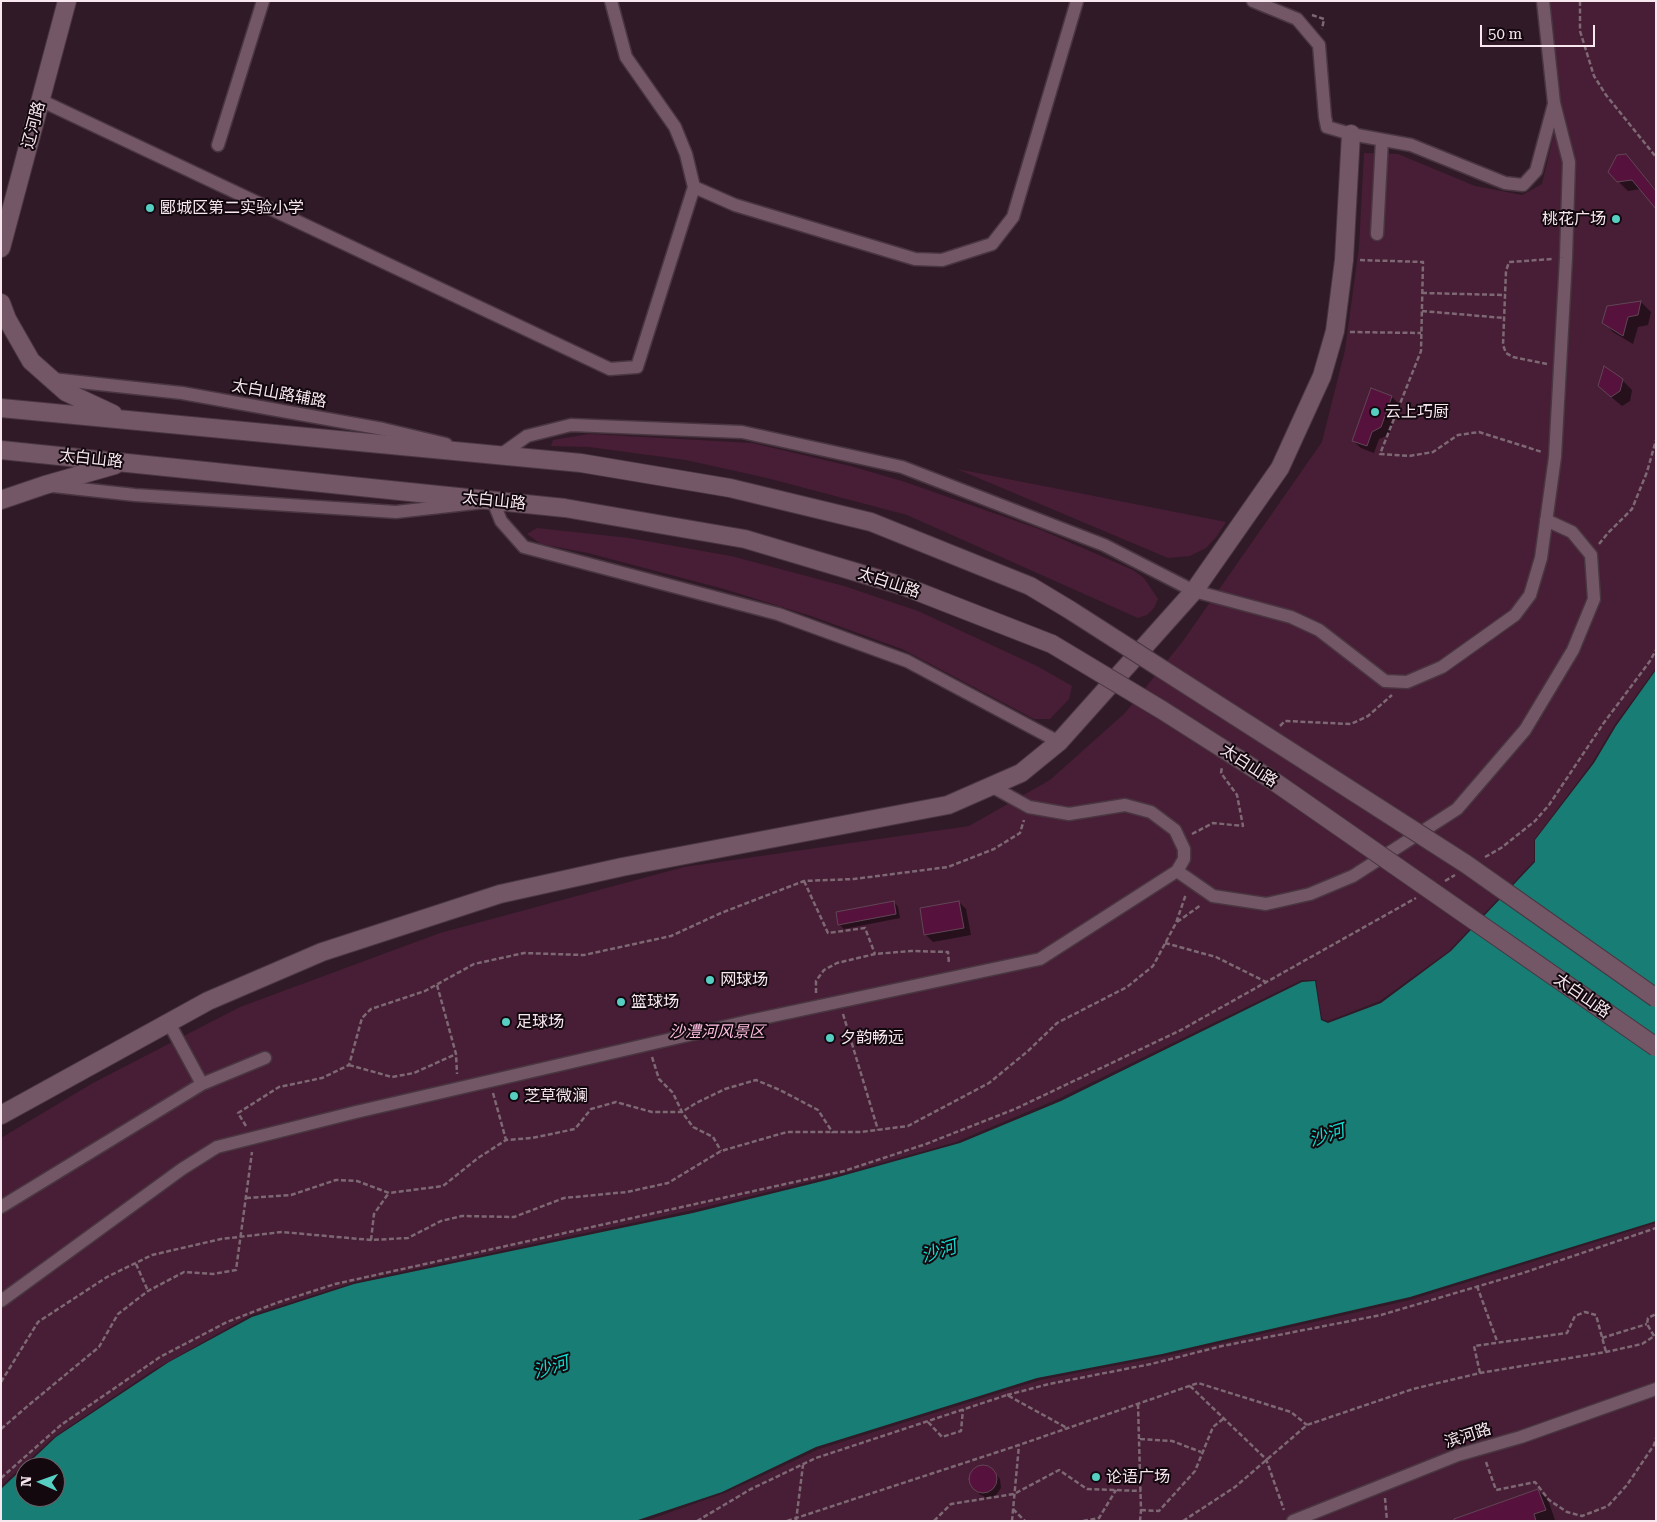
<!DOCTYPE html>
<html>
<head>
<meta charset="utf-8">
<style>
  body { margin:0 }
  #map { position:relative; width:1657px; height:1522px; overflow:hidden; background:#311a27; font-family:"Roboto Serif",serif }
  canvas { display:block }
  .frame { position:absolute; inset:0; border:2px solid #f8e7ef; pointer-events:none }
  .north { position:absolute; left:15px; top:1457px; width:50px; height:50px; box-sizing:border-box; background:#12080e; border:1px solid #6e6168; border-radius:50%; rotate:272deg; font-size:14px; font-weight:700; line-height:20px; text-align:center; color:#f8e7ef }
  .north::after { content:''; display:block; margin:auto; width:18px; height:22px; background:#57cec2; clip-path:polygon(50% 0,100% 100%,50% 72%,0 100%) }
  .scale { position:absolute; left:1480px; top:25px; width:115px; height:22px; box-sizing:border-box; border:2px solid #f8e7ef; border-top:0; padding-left:6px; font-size:15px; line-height:18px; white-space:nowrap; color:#f8e7ef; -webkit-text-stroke:4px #12080e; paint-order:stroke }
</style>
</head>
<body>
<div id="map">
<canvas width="1657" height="1522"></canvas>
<div class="frame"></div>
<div class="north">N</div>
<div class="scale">50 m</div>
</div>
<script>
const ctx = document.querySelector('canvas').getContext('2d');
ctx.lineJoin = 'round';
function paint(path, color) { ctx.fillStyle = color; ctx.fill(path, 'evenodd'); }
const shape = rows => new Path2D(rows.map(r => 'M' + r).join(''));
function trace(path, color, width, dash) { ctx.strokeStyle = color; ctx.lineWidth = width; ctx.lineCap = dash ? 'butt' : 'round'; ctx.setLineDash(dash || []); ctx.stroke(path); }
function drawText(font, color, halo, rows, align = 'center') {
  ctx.font = font + ' "Roboto Serif","Noto Sans SC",serif'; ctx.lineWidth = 4; ctx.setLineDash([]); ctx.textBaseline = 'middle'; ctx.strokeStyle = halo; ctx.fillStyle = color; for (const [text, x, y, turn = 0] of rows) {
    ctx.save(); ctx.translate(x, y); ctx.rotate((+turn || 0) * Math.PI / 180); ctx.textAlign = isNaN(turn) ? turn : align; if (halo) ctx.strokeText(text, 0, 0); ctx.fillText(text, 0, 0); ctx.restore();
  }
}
paint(shape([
  [1546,1,1656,1,1656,668,1614,726,1592,763,1534,840,1534,861,1449,951,1380,1001,1328,1021,1322,1019,1316,980,1302,980,1058,1099,956,1142,838,1175,693,1210,355,1282,251,1315,152,1371,54,1437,1,1486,1,1138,93,1083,240,1007,440,933,684,867,969,826,1050,780,1125,713,1183,641,1322,442,1345,350,1359,247,1364,153,1398,154,1475,186,1522,195,1542,184,1555,129],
  [589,434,752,443,850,466,902,481,1039,529,1133,570,1144,578,1158,599,1154,608,1147,615,1138,618,907,515,767,478,686,460,589,447,551,446,553,440],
  [957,469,1226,522,1217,536,1206,548,1190,556,1168,558],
  [537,528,629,538,731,556,844,586,918,611,1037,666,1072,686,1069,699,1050,719,1034,719,902,649,811,616,724,589,588,553,541,544,527,534],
  [1656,1223,1656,1521,645,1521,725,1493,819,1449,1040,1380,1165,1356,1410,1300]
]), '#471e36');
paint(shape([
  [1656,670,1656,1221,1410,1297,1162,1354,1037,1378,816,1447,722,1492,635,1521,1,1521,1,1489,56,1437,169,1362,252,1317,354,1284,693,1213,831,1179,960,1143,1061,1101,1302,982,1315,981,1321,1020,1328,1023,1381,1003,1451,951,1535,862,1535,840,1594,763,1616,726],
  [25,1467,55,1467,55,1497,25,1497]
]), '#187d75');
paint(shape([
  [1626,155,1656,190,1656,207,1641,189,1628,191,1618,181],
  [1641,302,1651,312,1648,325,1638,327,1633,344,1613,332,1603,322,1608,307],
  [1622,380,1632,390,1630,401,1622,406,1610,396],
  [1371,390,1392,397,1399,404,1389,435,1379,439,1374,453,1361,448,1353,441],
  [894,902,898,907,900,918,844,929,839,924],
  [959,902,966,909,971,935,933,942,925,934],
  [985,1466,992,1470,1000,1479,1001,1488,996,1495,987,1498,979,1494,970,1481,974,1470],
  [1538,1490,1548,1500,1555,1520,1454,1521]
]), '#0007');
const building = shape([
  [1626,154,1656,191,1656,209,1632,180,1617,182,1608,172,1617,155,1626,154],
  [1641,301,1638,315,1628,317,1623,336,1602,323,1607,306,1641,301],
  [1604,366,1623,379,1620,391,1611,397,1598,386,1604,366],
  [1371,388,1392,396,1381,427,1372,432,1367,446,1352,441,1371,388],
  [894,901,896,914,838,925,836,912,894,901],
  [959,901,964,928,924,935,920,908,959,901],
  '969 1479a14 14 0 1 1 28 0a14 14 0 1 1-28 0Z',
  [1538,1489,1546,1510,1534,1514,1536,1521,1454,1521,1454,1519,1538,1489]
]);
paint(building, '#56123d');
trace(building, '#614655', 1);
const street = shape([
  [611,1,626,57,675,127,686,154,694,187,735,205,915,259,942,260,992,244,1013,217,1077,1],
  [1253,1,1297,19,1319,45,1325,117,1327,127,1351,134,1411,145,1505,183,1523,185,1536,171,1554,104],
  [40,100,610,369,637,367,694,187],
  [218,145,263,1],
  [1377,234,1382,140],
  [52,379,182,393,383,429,446,444],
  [497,455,499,456,527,436,571,425,742,432,902,467,1104,545,1194,591,1291,617,1319,630,1385,681,1407,682,1442,667,1515,615,1530,595,1541,558,1555,457,1566,258,1569,162,1554,103,1543,1],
  [53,486,135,495,396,512,493,501,501,521,524,547,778,614,907,661,1059,742],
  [1177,871,1213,896,1266,904,1310,894,1353,876,1457,809,1525,730,1573,650,1594,599,1591,555,1572,532,1546,520],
  [169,1023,202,1084],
  [1,1207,202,1084,265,1058],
  [1,1301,182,1169,217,1147,356,1112,749,1021,1040,959,1177,871,1184,859,1184,849,1175,830,1151,812,1125,805,1069,814,1029,807,991,786],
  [1293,1521,1458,1455,1521,1437,1656,1389]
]);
const secondary = shape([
  [1,248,67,1],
  [1,303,7,319,31,361,66,392,113,414],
  [1,408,581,463,730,488,871,522,1030,586,1070,610],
  [1,450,565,508,745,539,906,587,1052,644],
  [1,500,45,485,115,465],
  [1,1115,208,1001,322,952,500,894,622,867,948,805,1021,773,1059,742,1194,591,1280,468,1322,376,1335,331,1344,260,1351,134]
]);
trace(street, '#493641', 15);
trace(secondary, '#493641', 20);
trace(shape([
  [1580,1,1580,31,1594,76,1606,95,1656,157],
  [1312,15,1324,19,1322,29],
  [1360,260,1423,262,1421,351,1380,454,1409,456,1433,452,1458,435,1479,432,1542,452],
  [1422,293,1505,295],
  [1422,311,1504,318],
  [1350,332,1421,333],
  [1547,364,1513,357,1506,353,1503,345,1506,271,1509,262,1553,259],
  [1599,544,1608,533,1632,509,1647,472,1656,440],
  [1280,726,1285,721,1351,724,1368,716,1392,695],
  [1192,834,1213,823,1243,826,1237,795,1221,773,1222,767],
  [1485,857,1501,848,1535,821,1549,805,1603,724,1650,661,1656,650],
  [804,881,828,933,865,928,875,954],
  [1445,881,1455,875],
  [1177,922,1201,905],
  [1165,943,1216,957,1268,983],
  [437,985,456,1054,457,1074],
  [816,993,816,981,824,970,837,963,875,954,911,951,948,952,949,964],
  [843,1014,878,1130],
  [652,1057,659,1079,673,1093,682,1112,693,1127,713,1137,721,1151],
  [349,1065,392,1077,414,1073,456,1054],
  [493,1093,506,1140],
  [246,1126,238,1113,279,1087,322,1078,349,1065,362,1018,371,1009,425,991,474,964,524,953,584,955,671,936,721,913,804,881,854,879,948,867,994,849,1020,833,1024,820],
  [246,1198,291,1195,336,1180,357,1181,389,1193,443,1186,478,1158,506,1140,532,1138,575,1129,591,1109,616,1102,652,1112,682,1112,696,1103,725,1089,756,1080,780,1090,818,1110,833,1133],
  [371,1240,374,1214,388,1194],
  [136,1264,148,1291],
  [1477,1286,1497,1341],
  [1654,1336,1647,1324,1648,1318,1656,1314],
  [1602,1338,1647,1324],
  [1480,1373,1474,1346,1567,1333,1575,1316,1585,1312,1596,1315,1606,1352],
  [1,1382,38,1322,107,1277,152,1255,221,1239,282,1232,371,1240,408,1238,441,1221,462,1216,514,1217,564,1198,627,1192,668,1183,721,1151,787,1132,861,1132,908,1126,989,1083,1028,1051,1057,1023,1127,987,1153,966,1176,923,1186,894],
  [1190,1386,1266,1459,1284,1510],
  [1007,1395,1049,1384,1151,1364,1222,1346,1381,1315,1523,1273,1656,1228],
  [1138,1404,1141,1510,1140,1521],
  [928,1422,942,1437,961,1431,963,1409],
  [1,1429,30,1404,99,1347,118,1314,148,1291,184,1272,213,1274,236,1270,252,1152],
  [1140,1439,1172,1441,1201,1452],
  [1486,1462,1496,1490,1535,1482,1549,1500,1567,1512,1582,1516,1608,1506,1627,1485,1654,1445,1656,1438],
  [1,1478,61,1425,160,1357,227,1322,276,1303,335,1284,844,1171,926,1144,1015,1109,1181,1030,1416,898],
  [1385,1498,1387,1521],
  [1013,1509,1025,1521],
  [1141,1510,1159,1511,1195,1471,1213,1427,1223,1419],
  [697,1521,751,1489,816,1458,1007,1395,1067,1428],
  [787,1521,1019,1445,1198,1383,1291,1412,1307,1425],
  [796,1521,803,1465],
  [934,1521,951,1504,1014,1494,1059,1470,1087,1489,1141,1491],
  [1012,1521,1019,1445],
  [1083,1521,1099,1518,1116,1490],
  [1183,1521,1235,1487,1307,1425,1413,1389,1480,1373,1606,1352,1642,1344,1656,1335]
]), '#7d6873', 2.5, [5, 2.5]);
trace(street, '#735766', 12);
trace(secondary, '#735766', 18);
const secondaryBridge = shape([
  [1070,610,1466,864,1656,998],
  [1052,644,1162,710,1275,782,1656,1047]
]);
trace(secondaryBridge, '#493641', 20, []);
trace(secondaryBridge, '#735766', 18);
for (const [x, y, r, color] of [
  [150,208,5,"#57cec2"],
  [1616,219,5,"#57cec2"],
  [1375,412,5,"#57cec2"],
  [710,980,5,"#57cec2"],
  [621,1002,5,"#57cec2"],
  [506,1022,5,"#57cec2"],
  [830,1038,5,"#57cec2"],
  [514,1096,5,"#57cec2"],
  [1096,1477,5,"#57cec2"]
]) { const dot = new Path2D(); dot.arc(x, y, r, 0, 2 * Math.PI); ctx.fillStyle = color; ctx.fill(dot); trace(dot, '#12080e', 2); }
drawText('16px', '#f8e7ef', '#12080e', [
  ["辽河路",34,125,-75],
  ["太白山路辅路",279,394,10],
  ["太白山路",91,459,6],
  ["太白山路",494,501,6],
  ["太白山路",889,583,18],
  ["太白山路",1249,766,33],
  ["太白山路",1582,996,35],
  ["滨河路",1468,1436,-18]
]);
drawText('16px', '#f8e7ef', '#12080e', [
  ["郾城区第二实验小学",160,208],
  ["桃花广场",1606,219,"right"],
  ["云上巧厨",1385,412],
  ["网球场",720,980],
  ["篮球场",631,1002],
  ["足球场",516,1022],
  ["夕韵畅远",840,1038],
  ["芝草微澜",524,1096],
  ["论语广场",1106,1477]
], 'left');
drawText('italic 16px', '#fcbddf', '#12080e', [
  ["沙澧河风景区",717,1032]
]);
drawText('italic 18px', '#0edccd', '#12080e', [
  ["沙河",1327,1136,-17],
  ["沙河",939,1252,-17],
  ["沙河",551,1368,-17]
]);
</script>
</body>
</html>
